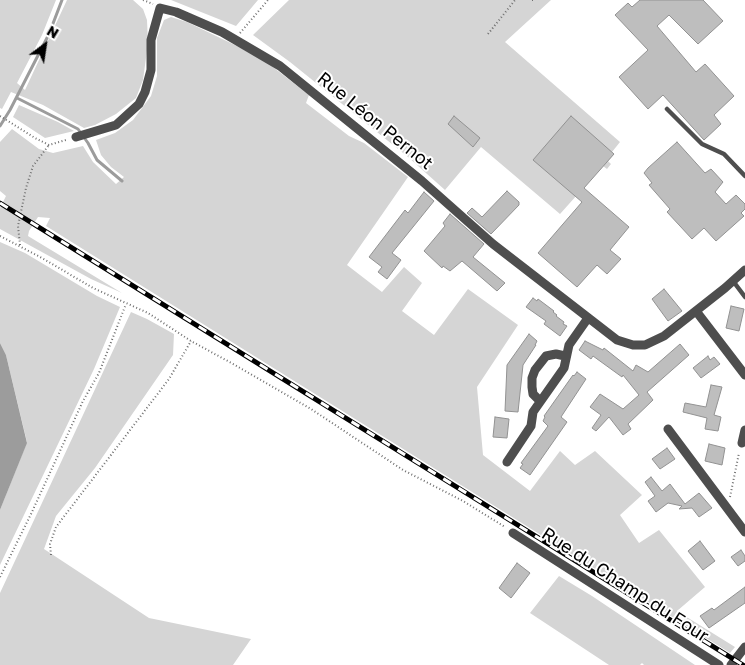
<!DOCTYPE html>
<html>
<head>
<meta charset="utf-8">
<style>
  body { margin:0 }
  #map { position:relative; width:745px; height:665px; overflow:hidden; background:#fff; font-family:"Golos Text",sans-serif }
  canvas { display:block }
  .north { position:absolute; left:20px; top:20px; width:50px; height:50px; -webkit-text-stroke:4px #fff; paint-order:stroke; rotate:31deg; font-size:14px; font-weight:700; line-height:20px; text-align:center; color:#000 }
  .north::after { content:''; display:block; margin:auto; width:18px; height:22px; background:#000; clip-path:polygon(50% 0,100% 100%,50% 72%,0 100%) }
</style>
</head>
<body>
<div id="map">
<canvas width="745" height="665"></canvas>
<div class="north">N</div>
</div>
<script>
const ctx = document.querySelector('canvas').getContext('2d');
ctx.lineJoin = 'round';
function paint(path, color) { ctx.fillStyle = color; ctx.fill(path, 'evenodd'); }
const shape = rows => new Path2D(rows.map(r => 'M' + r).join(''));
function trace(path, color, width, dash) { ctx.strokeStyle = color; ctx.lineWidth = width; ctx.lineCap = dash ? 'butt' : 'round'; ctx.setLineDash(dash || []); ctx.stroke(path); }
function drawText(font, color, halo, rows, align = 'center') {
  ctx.font = font + ' "Golos Text",sans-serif'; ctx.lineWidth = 4; ctx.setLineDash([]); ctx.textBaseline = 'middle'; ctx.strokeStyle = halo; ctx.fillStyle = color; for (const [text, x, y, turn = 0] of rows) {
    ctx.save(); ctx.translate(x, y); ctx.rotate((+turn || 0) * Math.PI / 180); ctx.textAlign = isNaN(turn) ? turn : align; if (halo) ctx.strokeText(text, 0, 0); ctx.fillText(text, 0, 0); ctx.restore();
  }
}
paint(shape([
  [0,0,56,0,42,35,17,83,25,90,67,0,133,0,143,9,147,20,148,43,143,80,136,98,116,114,95,125,84,128,43,105,11,92,2,109,0,108],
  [171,0,258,0,236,26],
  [289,0,551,0,505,42,620,142,612,152,614,154,608,161,611,164,607,169,603,166,560,214,481,147,445,190,408,157,290,62,253,35],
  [171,17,187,22,239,47,269,64,309,95,306,103,349,136,364,143,408,177,347,265,382,292,404,267,422,283,402,311,434,335,468,289,518,325,477,387,483,455,530,491,560,451,575,465,595,451,642,495,620,515,639,543,659,530,705,587,677,611,735,647,730,653,46,226,50,218,38,217,29,231,28,236,122,293,91,279,0,229,0,208,6,196,0,191,0,142,12,129,39,149,53,153,83,146,93,162,116,184,124,177,111,167,101,155,96,140,115,133,133,120,151,96,157,76,157,38,164,20],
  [19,105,58,122,74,131,45,138,13,117],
  [0,242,25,253,97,296,120,307,94,369,0,565,0,510,27,442,6,355,0,343],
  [131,312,147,319,174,334,173,355,95,468,56,516,44,549,149,618,251,639,233,665,0,665,0,593],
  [559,576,592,596,695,665,644,665,642,663,640,665,609,665,530,613]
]), '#d5d5d5');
paint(shape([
  [0,343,6,355,27,443,0,510]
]), '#9c9c9c');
trace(shape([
  [17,98,78,129,88,143,97,160,122,181],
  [0,126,10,110,49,34,62,0]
]), '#9c9c9c', 3);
const building = shape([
  [640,0,703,0,723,21,698,44,669,15,657,26,696,72,705,64,734,96,714,115,721,124,704,140,663,95,648,109,619,77,648,50,615,15,628,3,632,7,640,0],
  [454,116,480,138,473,147,448,124,454,116],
  [571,116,614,154,584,188,629,227,610,250,621,259,607,274,597,265,577,287,538,253,582,202,533,160,571,116],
  [677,142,705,173,711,169,723,182,715,192,726,204,736,195,745,204,745,209,741,213,744,216,716,241,704,228,692,239,667,212,670,209,649,185,652,183,644,173,648,168,677,142],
  [507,191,519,202,519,205,491,234,467,213,472,208,482,217,507,191],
  [424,192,434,201,392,253,401,260,387,279,378,272,382,267,369,257,405,210,408,213,424,192],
  [450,214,484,244,473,257,505,283,497,291,462,261,450,271,443,266,442,268,424,251,445,226,443,223,450,214],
  [664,289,682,311,668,321,652,299,664,289],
  [533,298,537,301,538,299,554,311,553,312,557,315,556,316,564,322,563,324,567,326,560,336,544,324,546,321,526,307,533,298],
  [731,306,744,309,739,331,726,328,731,306],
  [529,334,537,341,535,345,536,345,523,365,518,412,505,411,507,365,529,334],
  [585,341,603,350,604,348,633,371,636,365,648,372,680,344,689,355,647,392,653,400,628,424,631,429,623,435,609,417,596,431,592,428,601,415,590,407,600,394,623,409,639,395,623,375,622,377,593,356,591,359,579,350,585,341],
  [708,356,710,360,714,357,720,364,701,378,693,368,708,356],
  [577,372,586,379,561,417,567,422,530,475,520,468,523,464,521,463,548,426,543,421,545,417,544,416,573,375,574,376,577,372],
  [711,385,722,387,714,415,721,417,718,431,705,429,707,418,683,412,685,403,706,407,711,385],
  [495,417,509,419,507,438,493,437,495,417],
  [709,444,725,448,722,465,705,461,709,444],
  [667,448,675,459,660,469,652,459,667,448],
  [651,477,662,491,670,484,685,504,699,493,712,508,699,517,692,508,679,509,682,506,668,503,656,512,648,501,655,496,645,482,651,477],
  [700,541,715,561,703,570,688,551,700,541],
  [741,550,745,556,745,561,738,566,731,557,741,550],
  [517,563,530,573,511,598,499,588,517,563],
  [745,587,745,603,709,628,700,616,712,608,714,610,745,587]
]);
paint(building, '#bebebe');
trace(building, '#929292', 1);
trace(shape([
  [143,0,153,4],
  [532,0,534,0],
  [240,33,268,0],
  [488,34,515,0],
  [0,116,35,138,49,145,66,140],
  [0,236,42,258,93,288,148,313,191,341,235,365,311,409,403,470,463,501,505,527],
  [20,245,18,226,26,188,33,166,49,145],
  [730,497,739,453],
  [51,555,50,544,56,527,169,379,191,341],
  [0,577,31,514,83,401,99,373,126,304]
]), '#707070', 2, [1, 2.5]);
trace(shape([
  [667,109,702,144,724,154,745,176],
  [733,281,745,297]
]), '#4e4e4e', 4.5);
trace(shape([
  [76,137,116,125,139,104,145,92,151,70,151,40,160,8,176,12,222,32,280,66,422,181,493,244,617,340,633,345,645,345,664,336,725,288,745,270],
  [696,311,745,375],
  [540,401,533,394,532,387,532,378,535,370,546,356,556,354,565,356],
  [668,429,745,532],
  [742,443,745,430],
  [507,462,531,426,533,412,564,368,569,345,588,318],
  [513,533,719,665],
  [731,665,745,647]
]), '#4e4e4e', 9);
const rail = shape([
  [0,203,743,665]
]);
trace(rail, '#000', 5);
trace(rail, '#fff', 3, [9]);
drawText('18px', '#000', '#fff', [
  ["Rue Léon Pernot",375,121,39],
  ["Rue du Champ du Four",625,585,33]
]);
</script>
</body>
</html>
